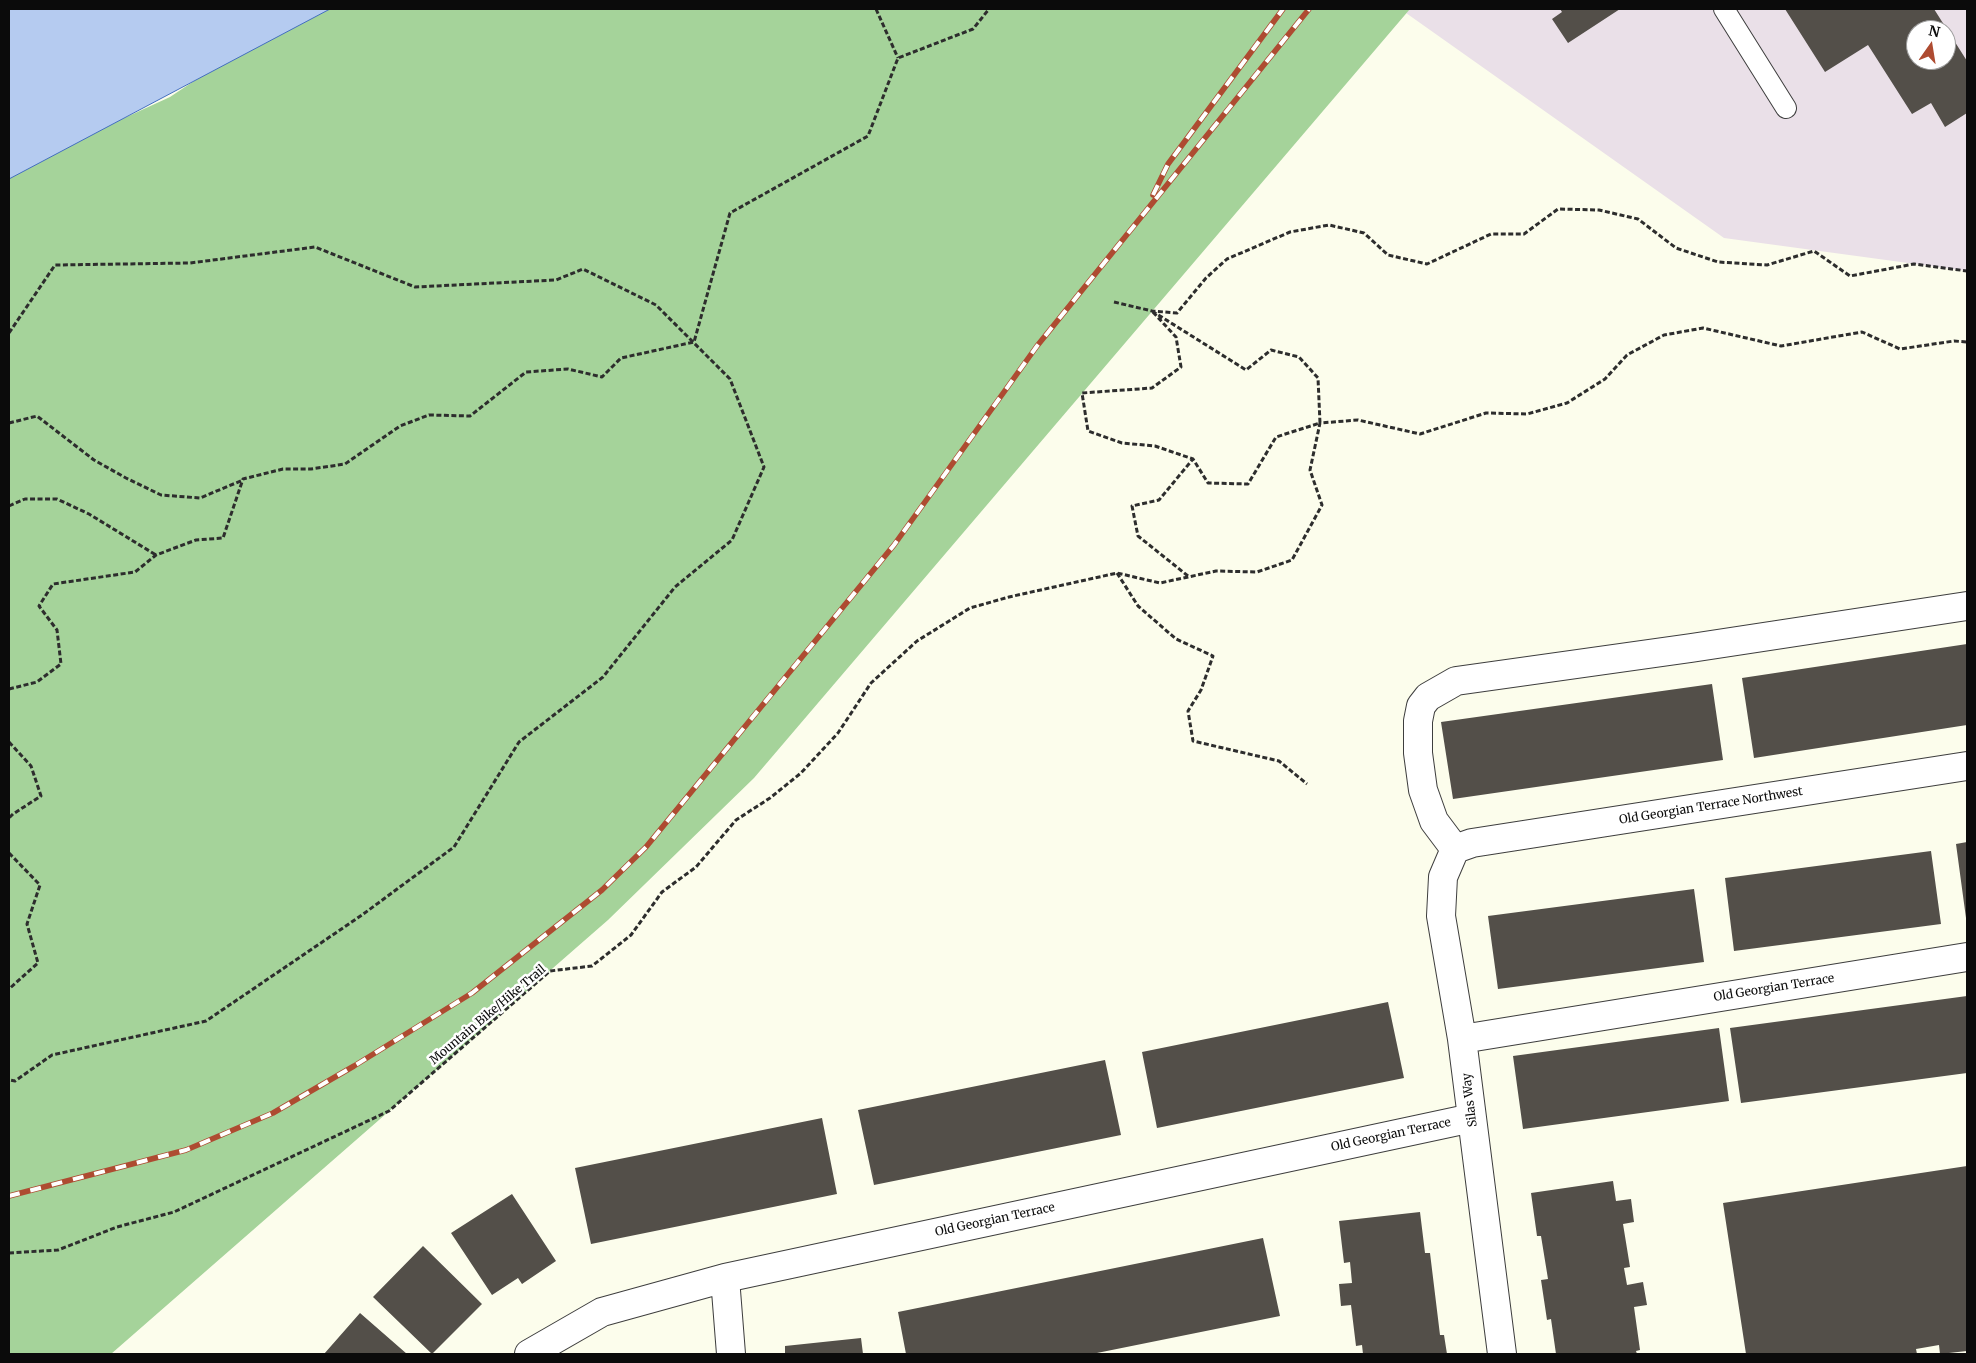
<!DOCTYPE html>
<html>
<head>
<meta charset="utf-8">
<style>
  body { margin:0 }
  #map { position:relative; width:1976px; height:1363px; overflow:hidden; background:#fcfdec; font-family:Merriweather,serif }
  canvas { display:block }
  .frame { position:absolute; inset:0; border:10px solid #0b0b0b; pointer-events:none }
  .north { position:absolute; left:1906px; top:20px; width:50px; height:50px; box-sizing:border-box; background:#fff; border:1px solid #9d9d9d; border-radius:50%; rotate:13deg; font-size:14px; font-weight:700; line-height:20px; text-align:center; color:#0b0b0b }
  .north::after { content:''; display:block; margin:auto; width:18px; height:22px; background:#ae4b31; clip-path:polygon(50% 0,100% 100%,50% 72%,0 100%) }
</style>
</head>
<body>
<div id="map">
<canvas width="1976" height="1363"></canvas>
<div class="frame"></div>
<div class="north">N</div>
</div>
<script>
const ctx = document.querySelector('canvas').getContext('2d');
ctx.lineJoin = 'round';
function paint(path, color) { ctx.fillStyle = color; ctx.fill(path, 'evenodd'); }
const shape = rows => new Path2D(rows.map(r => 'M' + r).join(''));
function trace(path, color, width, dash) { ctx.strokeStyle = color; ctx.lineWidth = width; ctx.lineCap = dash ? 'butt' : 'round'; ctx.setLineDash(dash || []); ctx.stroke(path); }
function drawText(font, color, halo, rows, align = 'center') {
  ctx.font = font + ' Merriweather,serif'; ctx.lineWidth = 5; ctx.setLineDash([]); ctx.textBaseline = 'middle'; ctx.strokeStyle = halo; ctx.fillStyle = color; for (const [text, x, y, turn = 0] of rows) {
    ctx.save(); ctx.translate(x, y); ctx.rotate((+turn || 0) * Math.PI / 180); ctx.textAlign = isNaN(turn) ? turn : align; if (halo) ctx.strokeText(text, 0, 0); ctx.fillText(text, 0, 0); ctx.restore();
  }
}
paint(shape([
  [1410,9,1967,9,1967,271,1724,238,1406,13],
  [1916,30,1946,30,1946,60,1916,60]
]), '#eae0e8');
paint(shape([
  [302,9,1410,9,754,778,608,920,111,1354,9,1354,9,171,170,97]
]), '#a5d39a');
const water = shape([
  [9,9,330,9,9,179,9,9]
]);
paint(water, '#b5cbf0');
trace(water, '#436ec0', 1);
paint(shape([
  [1560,9,1620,9,1568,43,1552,19,1562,12],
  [1785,9,1934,9,1967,61,1967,113,1945,127,1931,103,1912,114,1868,45,1825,72],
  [1916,30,1946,30,1946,60,1916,60],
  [1967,644,1967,725,1754,758,1742,678],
  [1712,684,1723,760,1453,799,1441,722],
  [1967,842,1967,918,1966,918,1956,844],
  [1931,851,1941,924,1734,951,1725,878],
  [1694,889,1704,962,1498,989,1488,916],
  [1967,996,1967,1073,1741,1103,1730,1028],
  [1388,1002,1404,1078,1157,1128,1142,1052],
  [1719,1028,1729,1101,1523,1129,1513,1056],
  [1105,1060,1121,1135,874,1185,858,1110],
  [822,1118,837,1194,591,1244,575,1168],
  [1967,1166,1967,1351,1940,1354,1939,1345,1916,1349,1917,1354,1746,1354,1723,1203],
  [1613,1181,1616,1201,1631,1199,1634,1222,1623,1224,1630,1267,1624,1268,1627,1285,1643,1282,1647,1305,1634,1307,1640,1350,1636,1351,1637,1354,1556,1354,1551,1319,1547,1320,1541,1280,1548,1279,1541,1236,1537,1236,1531,1193],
  [512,1194,556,1261,522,1284,518,1278,492,1295,451,1233],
  [1420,1212,1425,1253,1430,1253,1440,1335,1444,1335,1447,1354,1363,1354,1362,1345,1356,1346,1351,1305,1341,1306,1339,1284,1352,1283,1350,1262,1344,1263,1339,1221],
  [1263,1238,1280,1316,1092,1354,906,1354,898,1312],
  [423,1246,482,1304,432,1354,373,1297],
  [360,1313,407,1354,324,1354],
  [861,1338,863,1354,785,1354,785,1346]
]), '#534f49');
const lane = shape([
  [1724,9,1786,108]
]);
const street = shape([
  [1455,849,1434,821,1423,790,1418,753,1418,721,1421,706,1428,697,1456,681,1691,648,1967,606],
  [1455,849,1472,843,1967,766],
  [1455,849,1443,877,1441,916,1462,1039,1502,1354],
  [1462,1039,1967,957],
  [725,1278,731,1354],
  [529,1354,602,1312,725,1278,1472,1118]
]);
trace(lane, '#3e3e3e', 22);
trace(street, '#3e3e3e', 30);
trace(shape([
  [876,9,898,58],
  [1114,302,1152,311,1177,313,1206,278,1227,259,1290,232,1329,225,1364,233,1388,255,1427,264,1491,234,1524,234,1558,209,1599,210,1638,219,1676,248,1718,262,1767,265,1814,251,1850,276,1914,264,1967,271],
  [1152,311,1246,370,1271,350,1299,357,1318,378,1320,423,1276,437,1248,484,1208,483,1193,459,1155,446,1122,443,1088,431,1082,393,1152,388,1181,367,1176,337,1152,311],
  [9,333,55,265,190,263,315,247,415,287,556,280,583,269,656,305,730,379,764,467,732,540,675,587,603,677,519,742,454,847,362,915,206,1021,52,1055,15,1081,9,1080],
  [9,423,37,416,94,460,126,478,161,495,200,498,243,480],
  [9,506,25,499,57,499,89,514,156,555],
  [1117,573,1138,606,1176,639,1213,656,1201,690,1188,711,1193,741,1279,761,1307,784],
  [1188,576,1138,536,1132,506,1159,500,1193,459],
  [9,689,37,682,61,664,57,630,39,606,53,584,135,572,156,555,196,540,223,538,243,479,283,469,311,469,345,464,400,426,429,415,470,416,526,372,568,369,602,377,621,358,694,342,730,213,868,136,898,58,973,29,989,9],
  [9,742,31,766,41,796,13,814,9,818],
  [9,853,40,885,27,924,38,963,9,989],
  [9,1253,58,1250,117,1227,174,1212,389,1111,550,971,592,966,631,935,662,892,696,867,736,820,770,798,801,773,838,733,871,683,917,641,970,608,1009,597,1117,573,1160,583,1216,571,1257,572,1292,560,1322,505,1310,470,1320,423,1358,420,1420,434,1486,413,1527,414,1567,403,1605,379,1627,355,1664,335,1703,328,1781,346,1862,332,1900,349,1954,341,1967,342]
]), '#2d2d2d', 3, [5, 2.5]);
trace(lane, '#fff', 20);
trace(street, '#fff', 28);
const rail = shape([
  [1153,195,1168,164,1283,9],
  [9,1196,186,1150,273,1113,354,1066,472,993,602,890,646,847,894,545,1037,346,1309,9]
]);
trace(rail, '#ae4b31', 5.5);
trace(rail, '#fff', 4, [11]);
drawText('12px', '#0b0b0b', '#fff', [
  ["Old Georgian Terrace Northwest",1711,806,-9],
  ["Old Georgian Terrace",1774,988,-9],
  ["Mountain Bike/Hike Trail",488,1015,-40],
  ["Silas Way",1470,1100,-97],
  ["Old Georgian Terrace",1391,1135,-12],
  ["Old Georgian Terrace",995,1220,-12]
]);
</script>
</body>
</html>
